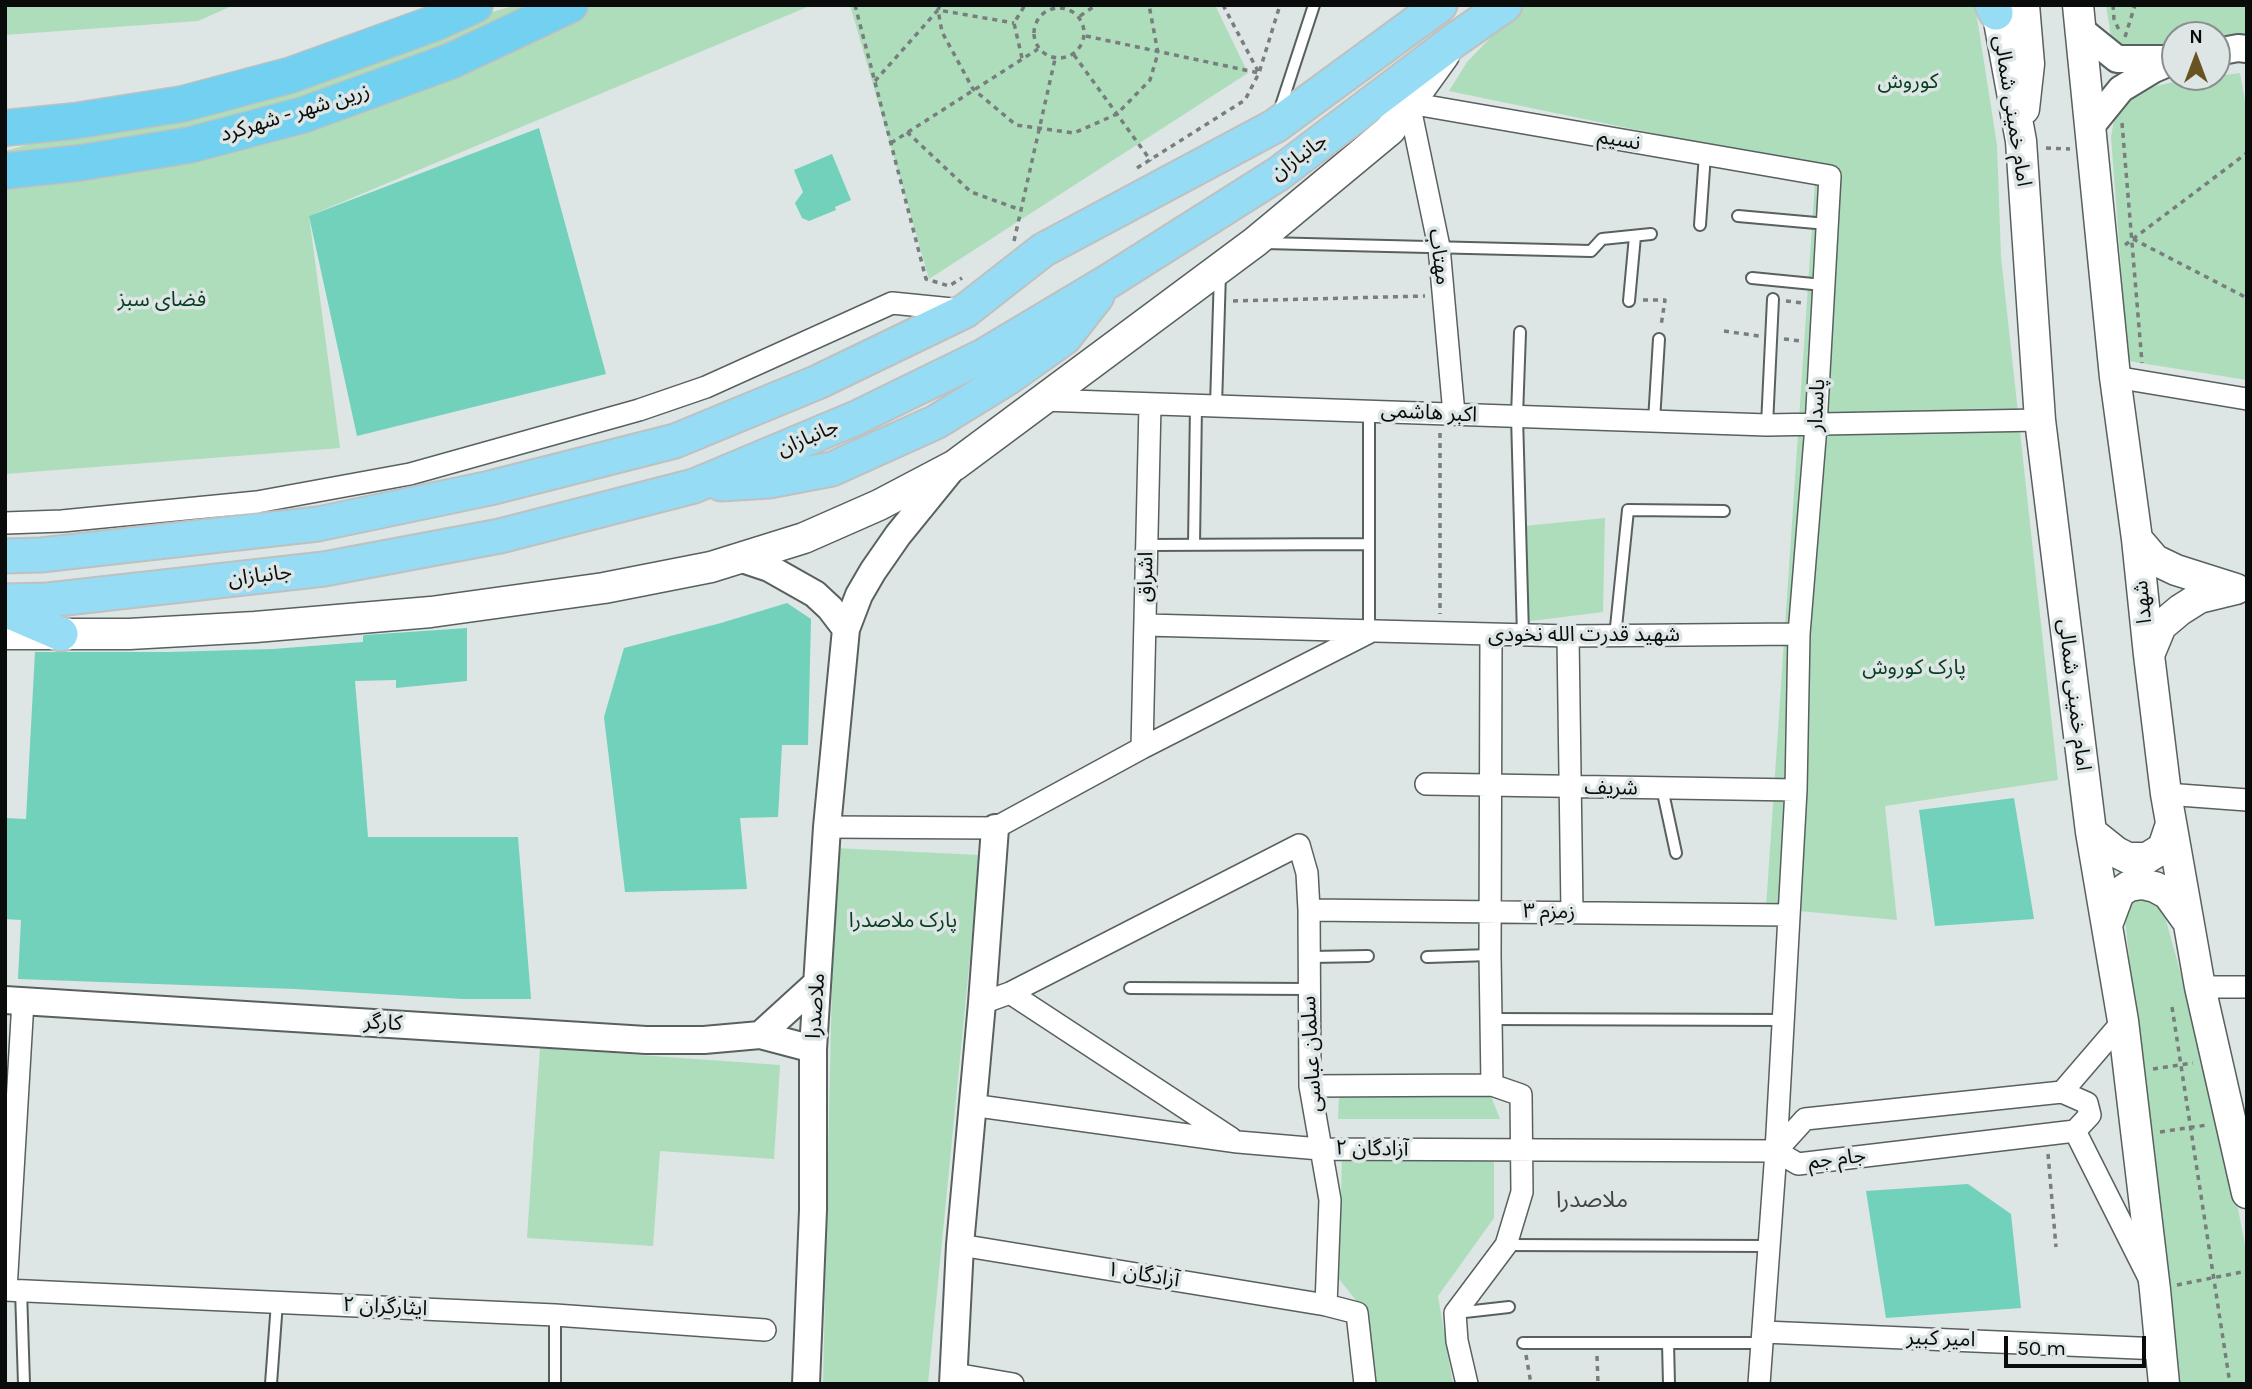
<!DOCTYPE html>
<html>
<head>
<meta charset="utf-8">
<style>
  body { margin:0 }
  #map { position:relative; width:2252px; height:1389px; overflow:hidden; background:#dde5e5; font-family:Karla,sans-serif }
  canvas { display:block }
  .frame { position:absolute; inset:0; border:7px solid #0a0c0c; pointer-events:none }
  .north { position:absolute; left:2161px; top:21px; width:70px; height:70px; box-sizing:border-box; background:#dde5e5; border:2px solid #898e8e; border-radius:50%; rotate:0deg; font-size:19px; font-weight:700; line-height:28px; text-align:center; color:#0a0c0c }
  .north::after { content:''; display:block; margin:auto; width:24px; height:32px; background:#6a5323; clip-path:polygon(50% 0,100% 100%,50% 72%,0 100%) }
  .scale { position:absolute; left:2004px; top:1336px; width:142px; height:32px; box-sizing:border-box; border:4px solid #0a0c0c; border-top:0; padding-left:9px; font-size:21px; line-height:24px; white-space:nowrap; color:#0a0c0c; -webkit-text-stroke:5px #dde5e5; paint-order:stroke }
</style>
</head>
<body>
<div id="map">
<canvas width="2252" height="1389"></canvas>
<div class="frame"></div>
<div class="north">N</div>
<div class="scale">50 m</div>
</div>
<script>
const ctx = document.querySelector('canvas').getContext('2d');
ctx.lineJoin = 'round';
function paint(path, color) { ctx.fillStyle = color; ctx.fill(path, 'evenodd'); }
const shape = rows => new Path2D(rows.map(r => 'M' + r).join(''));
function trace(path, color, width, dash) { ctx.strokeStyle = color; ctx.lineWidth = width; ctx.lineCap = dash ? 'butt' : 'round'; ctx.setLineDash(dash || []); ctx.stroke(path); }
function drawText(font, color, halo, rows, align = 'center') {
  ctx.font = font + ' Karla,"Noto Sans Arabic",sans-serif'; ctx.lineWidth = 7; ctx.setLineDash([]); ctx.textBaseline = 'middle'; ctx.strokeStyle = halo; ctx.fillStyle = color; for (const [text, x, y, turn = 0] of rows) {
    ctx.save(); ctx.translate(x, y); ctx.rotate((+turn || 0) * Math.PI / 180); ctx.textAlign = isNaN(turn) ? turn : align; if (halo) ctx.strokeText(text, 0, 0); ctx.fillText(text, 0, 0); ctx.restore();
  }
}
paint(shape([
  [5,5,234,5,198,21,5,35],
  [517,5,812,5,309,216,340,448,5,474,5,151],
  [850,5,1215,5,1248,73,929,279],
  [1522,5,1974,5,1976,11,1997,145,2001,257,2058,780,1885,806,1897,920,1766,908,1816,167,1449,91,1467,62],
  [2106,5,2247,5,2247,40,2217,43,2217,35,2175,35,2175,47,2122,51,2111,37],
  [2240,73,2247,113,2247,380,2128,361,2111,137,2116,108,2136,91,2173,82],
  [1605,518,1603,612,1523,622,1524,526],
  [835,848,980,855,928,1384,823,1384],
  [2140,899,2162,906,2218,1107,2247,1255,2247,1384,2172,1384,2124,908],
  [540,1048,780,1065,774,1159,660,1151,653,1246,527,1238],
  [1491,1096,1500,1119,1338,1119,1339,1097],
  [1342,1155,1494,1162,1494,1218,1438,1296,1453,1384,1372,1384,1366,1313,1339,1279]
]), '#aeddbb');
paint(shape([
  [539,128,606,374,357,436,309,216],
  [832,154,851,200,835,207,836,210,809,221,802,218,795,203,803,192,794,170],
  [787,603,811,619,808,745,782,745,778,817,740,818,747,889,625,892,604,717,624,648,721,623],
  [467,628,467,681,396,688,396,680,355,681,368,837,518,837,531,999,463,999,295,989,18,979,21,920,5,919,5,818,26,819,35,652,168,652,273,649,363,642,363,636,365,635],
  [2014,798,2034,919,1935,926,1919,810],
  [1968,1184,2011,1214,2021,1308,1886,1318,1866,1191]
]), '#71d1bb');
const service = shape([
  [1279,112,1314,5],
  [1738,216,1827,224],
  [1700,225,1705,154],
  [1265,243,1591,251,1602,239,1651,234],
  [1752,278,1823,285],
  [1629,301,1635,236],
  [1520,332,1517,416,1523,635],
  [1216,406,1220,272],
  [1369,410,1369,632],
  [1654,421,1659,339],
  [1767,425,1773,299],
  [1146,545,1368,544],
  [1194,545,1196,405],
  [1615,637,1628,510,1724,511],
  [1662,788,1676,853],
  [1311,957,1368,956],
  [1427,957,1490,955],
  [1130,988,1308,989],
  [1490,1019,1783,1020],
  [1506,1245,1768,1246],
  [21,1290,24,1384],
  [1456,1313,1509,1307],
  [555,1315,555,1384],
  [1523,1343,1763,1343],
  [1668,1343,1669,1384],
  [271,1384,277,1302]
]);
const minor = shape([
  [2115,377,2247,399],
  [1042,400,1767,425,2040,420],
  [1454,414,1439,247,1409,103,1830,176,1816,426,1799,634,1796,790,1776,1151,1759,1384],
  [5,523,62,521,257,502,410,474,639,410,706,387,892,303,962,310],
  [1146,625,1568,636,1799,634],
  [1491,635,1490,955,1492,1085],
  [1568,636,1572,912],
  [1142,748,1150,405],
  [1426,784,1796,790],
  [2166,794,2247,800],
  [827,827,995,828,1142,748,1368,633],
  [1309,910,1789,915],
  [2200,987,2247,987],
  [1010,993,1231,1138],
  [982,1003,1010,993,1299,845,1307,873,1309,910,1310,1086,1330,1200,1326,1305],
  [1310,1086,1492,1085,1521,1095,1522,1192,1506,1245,1455,1313,1457,1341,1467,1384],
  [2062,1092,2123,1021],
  [2062,1092,2087,1103,2090,1115,2075,1131],
  [971,1105,1238,1142,1320,1149,1776,1151,1798,1164,2075,1131],
  [2075,1131,2148,1276],
  [1776,1151,1805,1119,2062,1092],
  [960,1245,1326,1305,1357,1313,1365,1384],
  [5,1290,555,1315,765,1330],
  [6,1290,23,1001],
  [1764,1332,2161,1349],
  [955,1374,1013,1384]
]);
const tertiary = shape([
  [2081,30,2117,59,2170,59],
  [2217,52,2238,48,2247,49],
  [2091,126,2121,89,2154,69,2175,60],
  [739,558,769,568,815,594,830,608,846,629],
  [5,1000,646,1040,704,1040,760,1035,813,1049],
  [760,1035,817,983],
  [806,1384,813,1210,813,1049,827,827,846,629,859,595,873,571,898,535,954,466],
  [953,1384,960,1245,982,1003,995,828]
]);
const secondary = shape([
  [1996,5,2021,141,2040,420,2091,832,2123,1021,2155,1290,2164,1384],
  [2078,5,2115,377,2137,539,2149,655,2166,794,2200,987,2247,1193],
  [2024,109,2029,64,2024,5],
  [2137,539,2155,560,2176,570,2236,589],
  [5,634,129,634,255,627,431,612,604,588,711,567,804,538,879,505,955,465,1255,242,1390,130,1444,55],
  [2149,655,2161,626,2180,610,2199,598,2236,589],
  [2091,832,2116,852,2128,858,2147,858,2163,848,2171,824],
  [2107,925,2119,893,2129,886,2142,884,2155,887,2168,894,2186,919]
]);
const primary = shape([
  [1992,5,1996,13],
  [721,484,769,481,832,469,936,422,1009,377,1064,338,1097,296],
  [5,556,41,555,318,524,490,488,675,441,818,382,965,311,1043,250,1275,126,1440,5],
  [5,601,48,600,324,569,500,536,694,486,856,418,985,355,1109,281,1278,174,1455,40,1505,5],
  [5,610,61,634]
]);
const trunk = shape([
  [5,128,74,121,182,104,291,75,435,23,475,5],
  [5,171,79,163,190,145,303,115,451,61,570,5]
]);
trace(service, '#596060', 14);
trace(minor, '#596060', 24);
trace(tertiary, '#596060', 30);
trace(secondary, '#596060', 33);
trace(primary, '#bfc0c0', 37);
trace(trunk, '#bfc0c0', 38);
trace(shape([
  [855,5,926,279,949,286,962,278],
  [940,5,938,10,942,32,973,89,1016,125,1074,133,1117,114,1150,80,1158,53,1149,5],
  [1223,5,1259,73],
  [2113,5,2114,19,2119,30],
  '1034 33a25 25 0 1 1 50 0a25 25 0 1 1-50 0Z',
  [1080,16,1096,5],
  [1086,36,1259,73],
  [2125,37,2135,5],
  [1074,55,1151,161],
  [1022,58,1014,23,1025,5],
  [875,81,938,10,1014,23],
  [2122,123,2142,363],
  [907,132,971,192,1021,210],
  [891,143,1038,49],
  [2046,148,2070,149],
  [1137,168,1245,100,1259,73,1280,5],
  [2133,239,2247,298],
  [1014,241,1055,59],
  [2125,245,2247,153],
  [1643,300,1665,300,1661,326],
  [1233,301,1425,296],
  [1786,301,1803,303],
  [1724,331,1759,336],
  [1784,339,1801,341],
  [1440,433,1440,614],
  [2172,1007,2230,1384],
  [2153,1069,2193,1063],
  [2160,1132,2207,1125],
  [2048,1154,2056,1247],
  [2177,1285,2247,1271],
  [1526,1355,1531,1384],
  [1597,1356,1598,1384]
]), '#787d7d', 3.5, [5, 5]);
trace(service, '#fff', 10);
trace(minor, '#fff', 21);
trace(tertiary, '#fff', 26);
trace(secondary, '#fff', 30);
trace(primary, '#95dcf4', 33);
trace(trunk, '#72d0f0', 35);
drawText('21px', '#053d1f', '#dde5e5', [
  ["کوروش",1908,82],
  ["فضای سبز",162,300],
  ["پارک کوروش",1914,668],
  ["پارک ملاصدرا",903,921]
]);
drawText('21px', '#0a0c0c', '#dde5e5', [
  ["امام خمینی شمالی",2012,111,81],
  ["زرین شهر - شهرکرد",295,113,-17],
  ["نسیم",1619,140,10],
  ["جانبازان",1299,157,-36],
  ["مهتاب",1439,257,82],
  ["پاسدار",1817,405,-87],
  ["اکبر هاشمی",1429,413,3],
  ["جانبازان",808,438,-23],
  ["جانبازان",260,576,-7],
  ["اشراق",1146,577,-89],
  ["شهدا",2143,602,-96],
  ["شهید قدرت الله نخودی",1584,635],
  ["امام خمینی شمالی",2074,695,83],
  ["شریف",1611,788,1],
  ["زمزم ۳",1549,912,1],
  ["ملاصدرا",816,1006,-86],
  ["کارگر",383,1023,3],
  ["سلمان عباسی",1312,1054,-93],
  ["آزادگان ۲",1372,1149,1],
  ["جام جم",1837,1159,-7],
  ["آزادگان ۱",1143,1275,9],
  ["ایثارگران ۲",385,1307,3],
  ["امیر کبیر",1941,1339,2]
]);
drawText('23px', '#404647', '#dde5e5', [
  ["ملاصدرا",1592,1200]
]);
</script>
</body>
</html>
